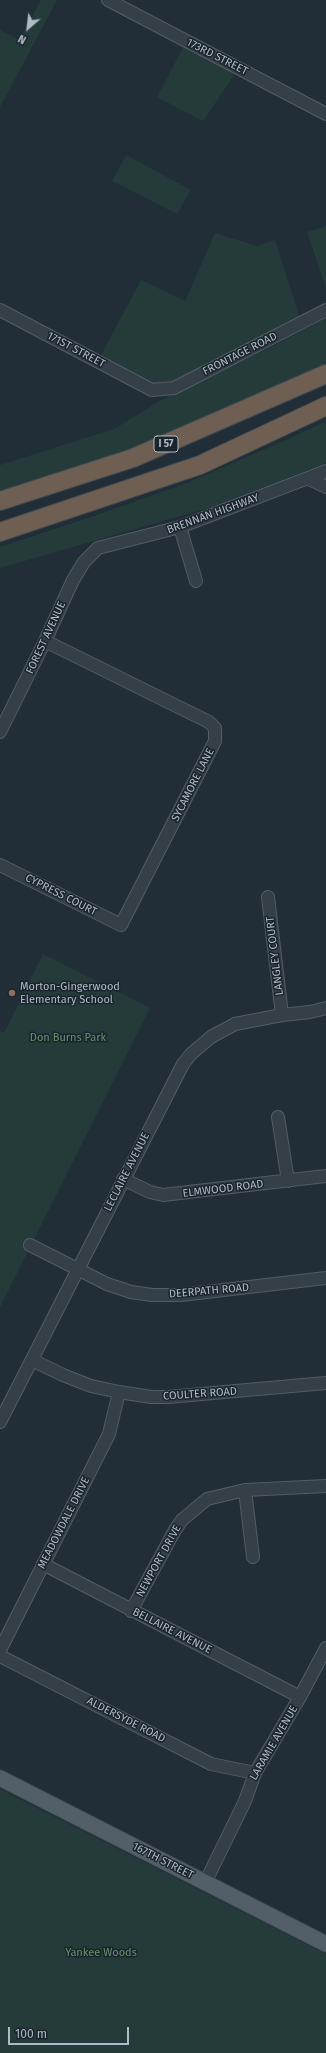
<!DOCTYPE html>
<html>
<head>
<meta charset="utf-8">
<style>
  body { margin:0 }
  #map { position:relative; width:326px; height:2053px; overflow:hidden; background:#212e38; font-family:"Fira Sans",sans-serif }
  canvas { display:block }
  .north { position:absolute; left:8px; top:8px; width:40px; height:40px; -webkit-text-stroke:3px #1a242d; paint-order:stroke; rotate:208deg; font-size:11px; font-weight:700; line-height:16px; text-align:center; color:#afbac5 }
  .north::after { content:''; display:block; margin:auto; width:14px; height:18px; background:#afbac5; clip-path:polygon(50% 0,100% 100%,50% 72%,0 100%) }
  .scale { position:absolute; left:8px; top:2027px; width:121px; height:18px; box-sizing:border-box; border:2px solid #afbac5; border-top:0; padding-left:5px; font-size:12px; line-height:14px; white-space:nowrap; color:#afbac5; -webkit-text-stroke:3px #1a242d; paint-order:stroke }
</style>
</head>
<body>
<div id="map">
<canvas width="326" height="2053"></canvas>
<div class="north">N</div>
<div class="scale">100 m</div>
</div>
<script>
const ctx = document.querySelector('canvas').getContext('2d');
ctx.lineJoin = 'round';
function paint(path, color) { ctx.fillStyle = color; ctx.fill(path, 'evenodd'); }
const shape = rows => new Path2D(rows.map(r => 'M' + r).join(''));
function trace(path, color, width, dash) { ctx.strokeStyle = color; ctx.lineWidth = width; ctx.lineCap = dash ? 'butt' : 'round'; ctx.setLineDash(dash || []); ctx.stroke(path); }
function drawText(font, color, halo, rows, align = 'center') {
  ctx.font = font + ' "Fira Sans",sans-serif'; ctx.lineWidth = 3; ctx.setLineDash([]); ctx.textBaseline = 'middle'; ctx.strokeStyle = halo; ctx.fillStyle = color; for (const [text, x, y, turn = 0] of rows) {
    ctx.save(); ctx.translate(x, y); ctx.rotate((+turn || 0) * Math.PI / 180); ctx.textAlign = isNaN(turn) ? turn : align; if (halo) ctx.strokeText(text, 0, 0); ctx.fillText(text, 0, 0); ctx.restore();
  }
}
paint(shape([
  [41,0,57,0,0,107,0,30,19,40],
  [185,44,237,71,203,121,157,97],
  [126,155,191,190,177,214,112,181],
  [326,226,326,288,307,232],
  [215,233,257,246,275,240,301,321,182,379,163,384,147,383,100,357,141,280,185,301],
  [326,318,326,365,168,436,0,494,0,465,114,429,163,399,271,347],
  [326,421,326,463,212,507,0,568,0,547,94,516,189,482,288,439],
  [43,954,150,1008,0,1307,0,1031,4,1033],
  [0,1789,326,1954,326,2053,0,2053]
]), '#243b39');
const minor = shape([
  [108,0,326,114],
  [0,310,152,390,174,388,326,310],
  [309,479,326,487],
  [180,527,196,581],
  [0,732,45,641,73,580,84,562,98,548,180,527,326,471],
  [0,865,121,925,215,741,215,728,209,722,45,641],
  [268,897,282,1015],
  [278,1117,288,1181],
  [123,1179,150,1192,163,1195,326,1176],
  [30,1245,107,1284,131,1292,152,1295,181,1295,326,1278],
  [32,1360,63,1375,91,1386,119,1392,151,1397,168,1397,326,1383],
  [0,1422,183,1064,191,1054,211,1037,235,1024,282,1015,310,1012,326,1008],
  [245,1490,253,1557],
  [43,1564,300,1697],
  [131,1611,175,1530,182,1520,207,1499,245,1490,326,1486],
  [0,1650,109,1434,119,1392],
  [0,1656,211,1764,255,1773],
  [205,1883,245,1801,255,1773,300,1697,326,1648]
]);
const major = shape([
  [0,1778,326,1944]
]);
const highway = shape([
  [0,501,133,458,326,374],
  [0,532,200,465,326,406]
]);
trace(minor, '#525d66', 14);
trace(major, '#414b55', 17);
trace(highway, '#3f4a53', 20);
trace(minor, '#353f48', 12);
trace(major, '#535f68', 15);
trace(highway, '#6e5f52', 18);
for (const [x, y, r, color] of [
  [12,993,4,"#8d6e63"]
]) { const dot = new Path2D(); dot.arc(x, y, r, 0, 2 * Math.PI); ctx.fillStyle = color; ctx.fill(dot); trace(dot, '#1a242d', 1.5); }
for (const [x, y, w] of [
  [166,444,24]
]) { const box = new Path2D(); box.roundRect(x - w / 2, y - 8, w, 16, 3); ctx.fillStyle = '#1a242d'; ctx.fill(box); trace(box, '#afbac5', 1); }
drawText('bold 10px', '#afbac5', null, [
  ["I 57",166,444]
]);
drawText('11px', '#afbac5', '#1a242d', [
  ["173RD STREET",217,57,27],
  ["171ST STREET",76,350,28],
  ["FRONTAGE ROAD",240,354,-27],
  ["BRENNAN HIGHWAY",213,514,-20],
  ["FOREST AVENUE",46,638,-65],
  ["SYCAMORE LANE",193,785,-63],
  ["CYPRESS COURT",61,895,27],
  ["LANGLEY COURT",275,956,-97],
  ["LECLAIRE AVENUE",127,1172,-63],
  ["ELMWOOD ROAD",223,1189,-7],
  ["DEERPATH ROAD",209,1291,-5],
  ["COULTER ROAD",200,1394,-4],
  ["MEADOWDALE DRIVE",64,1523,-63],
  ["NEWPORT DRIVE",159,1561,-61],
  ["BELLAIRE AVENUE",172,1631,27],
  ["ALDERSYDE ROAD",126,1720,27],
  ["LARAMIE AVENUE",274,1743,-60],
  ["167TH STREET",163,1861,27]
]);
drawText('11px', '#afbac5', '#1a242d', [
  ["Morton-Gingerwood",20,987],
  ["Elementary School",20,1000]
], 'left');
drawText('11px', '#67946c', '#1a242d', [
  ["Don Burns Park",68,1038],
  ["Yankee Woods",101,1953]
]);
</script>
</body>
</html>
